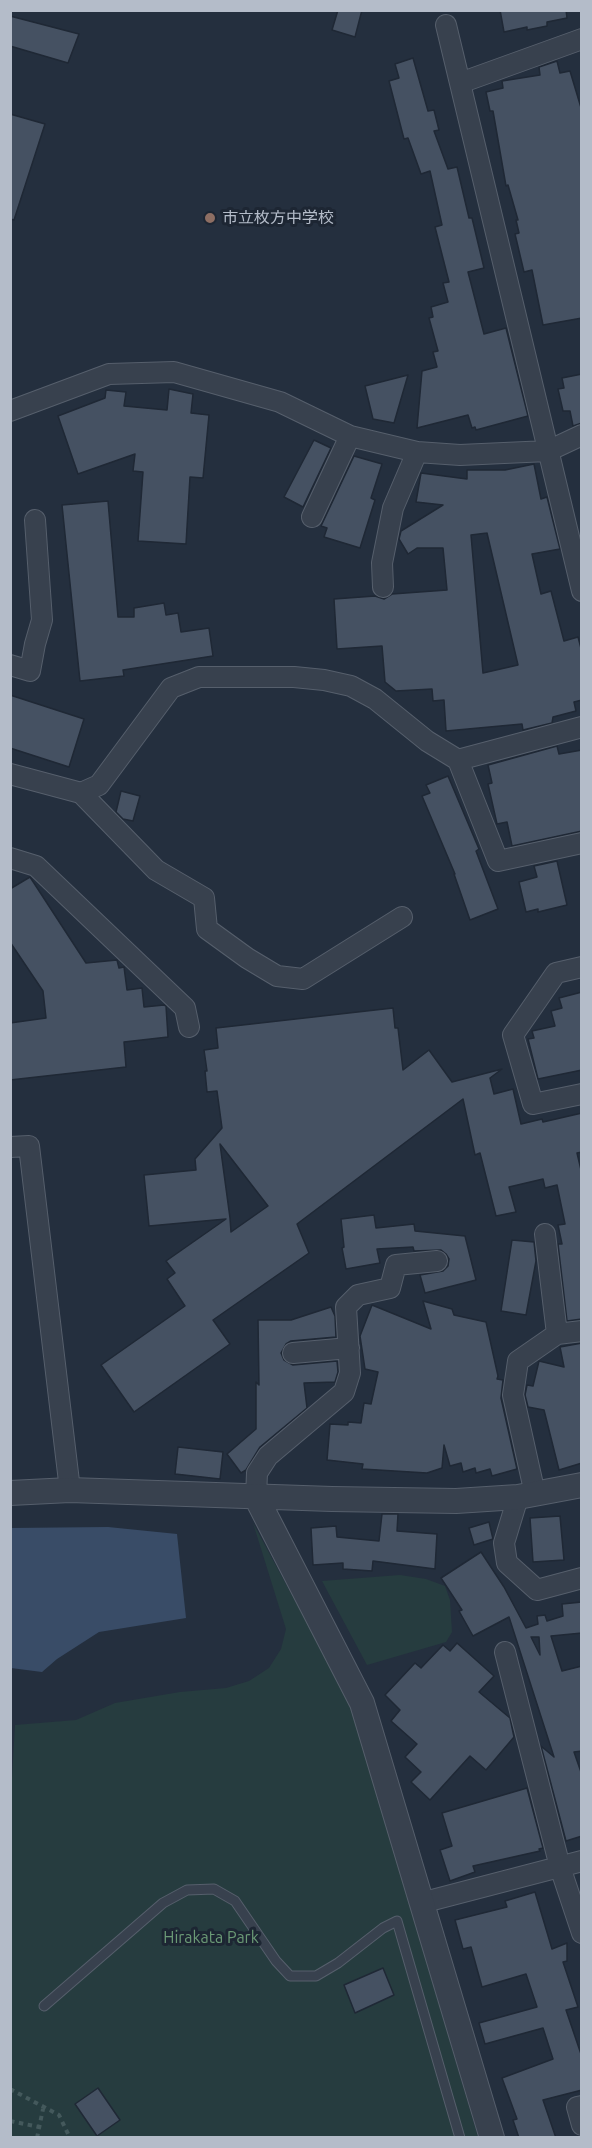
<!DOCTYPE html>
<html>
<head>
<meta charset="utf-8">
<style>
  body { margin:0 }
  #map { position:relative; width:592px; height:2148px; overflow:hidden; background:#242f3e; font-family:Ubuntu,sans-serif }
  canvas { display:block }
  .frame { position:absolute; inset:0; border:12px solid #b4bcc9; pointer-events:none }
</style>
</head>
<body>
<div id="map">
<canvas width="592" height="2148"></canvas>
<div class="frame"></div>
</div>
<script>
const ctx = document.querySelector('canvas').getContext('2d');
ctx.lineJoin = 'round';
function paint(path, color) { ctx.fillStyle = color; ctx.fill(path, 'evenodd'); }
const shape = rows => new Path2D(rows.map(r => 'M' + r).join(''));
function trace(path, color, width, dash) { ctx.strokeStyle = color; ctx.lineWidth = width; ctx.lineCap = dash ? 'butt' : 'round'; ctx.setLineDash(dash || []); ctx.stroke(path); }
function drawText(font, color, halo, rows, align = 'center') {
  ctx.font = font + ' Ubuntu,"Noto Sans JP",sans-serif'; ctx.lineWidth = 6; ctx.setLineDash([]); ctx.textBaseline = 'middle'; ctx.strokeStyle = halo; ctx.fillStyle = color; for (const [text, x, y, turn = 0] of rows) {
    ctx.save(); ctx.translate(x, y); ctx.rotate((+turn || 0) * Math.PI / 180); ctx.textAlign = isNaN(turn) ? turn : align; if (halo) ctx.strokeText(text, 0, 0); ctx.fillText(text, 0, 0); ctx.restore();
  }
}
paint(shape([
  [253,1523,351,1705,478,2137,11,2138,10,1812,15,1725,76,1720,115,1703,180,1692,226,1688,249,1681,269,1668,281,1649,286,1629],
  [400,1575,426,1579,445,1586,450,1600,452,1632,446,1642,367,1665,322,1581]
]), '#263c3f');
paint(shape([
  [108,1527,177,1534,186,1618,99,1632,57,1659,42,1672,11,1668,11,1528]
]), '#394c67');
const building = shape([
  [338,10,362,10,355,37,332,30,338,10],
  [500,10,566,10,567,18,547,22,547,26,527,30,527,27,504,32,500,10],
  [10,16,79,34,68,63,10,46,10,16],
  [413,58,428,111,434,110,439,130,434,131,448,169,457,167,469,218,472,218,484,268,468,272,484,334,506,328,528,416,476,430,475,427,472,428,468,415,417,428,422,371,437,367,433,352,438,351,429,318,433,317,431,307,448,302,443,283,449,282,435,227,442,225,430,171,421,174,408,138,404,139,389,81,399,78,395,64,413,58],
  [557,61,560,73,570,71,582,111,582,318,543,325,532,270,524,272,515,234,519,233,516,220,518,220,508,185,506,186,493,111,490,111,486,92,503,88,502,81,540,75,539,67,557,61],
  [10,114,45,124,14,220,10,219,10,114],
  [582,374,582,423,573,426,570,411,563,411,558,389,564,388,562,378,582,374],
  [408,375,394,423,373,419,365,386,408,375],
  [169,389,193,394,191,413,209,415,203,478,190,477,186,544,138,541,143,472,133,471,135,454,78,474,58,416,105,398,106,390,126,392,124,406,167,410,169,389],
  [314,440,331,448,303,507,284,497,314,440],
  [354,456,382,464,371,498,375,500,360,548,324,537,327,528,321,526,354,456],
  [534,464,541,499,547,497,560,549,532,554,541,594,551,591,564,641,578,637,582,652,582,700,574,702,576,711,553,717,552,723,523,730,522,724,446,731,444,700,433,701,432,689,396,691,385,682,382,646,337,649,334,599,375,596,384,599,392,594,447,590,443,548,417,548,408,554,399,539,401,531,443,505,416,502,421,473,467,479,467,470,505,470,534,464],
  [487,533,518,665,483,673,471,535,487,533],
  [108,501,118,617,134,617,134,608,164,603,166,615,178,613,181,632,209,628,213,656,123,670,124,676,80,681,62,505,108,501],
  [10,695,84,719,69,767,10,748,10,695],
  [557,746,559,754,582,750,582,831,512,846,507,822,497,824,488,784,492,783,488,765,557,746],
  [448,776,479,849,476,851,498,909,470,920,454,874,455,874,422,796,430,793,426,785,448,776],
  [121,791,140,796,133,821,123,819,116,812,121,791],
  [557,861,567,905,538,912,538,909,526,912,519,882,537,877,534,866,557,861],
  [30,877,86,963,117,960,119,968,124,967,127,990,142,988,144,1007,164,1005,166,1006,168,1037,124,1042,126,1067,10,1080,10,1023,46,1018,43,991,10,942,10,889,30,877],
  [582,992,582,1070,538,1079,528,1039,534,1038,532,1031,555,1026,551,1011,562,1008,559,998,582,992],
  [393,1008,395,1028,398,1028,403,1070,429,1050,452,1082,502,1069,490,1078,494,1094,513,1089,521,1124,542,1119,543,1122,582,1113,582,1152,577,1153,582,1174,582,1319,567,1321,558,1244,562,1244,558,1225,565,1224,557,1185,545,1188,543,1179,509,1187,516,1212,496,1216,480,1153,475,1155,463,1099,297,1224,309,1253,213,1320,230,1344,134,1412,101,1365,185,1306,167,1279,175,1273,166,1261,226,1219,149,1226,144,1175,196,1170,195,1159,222,1128,217,1091,207,1092,205,1071,207,1071,204,1050,218,1048,216,1028,393,1008],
  [220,1144,268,1206,231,1232,230,1218,220,1144],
  [374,1215,376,1228,414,1224,415,1231,465,1236,476,1280,425,1293,420,1275,443,1271,448,1266,449,1259,446,1254,441,1250,414,1251,413,1247,377,1249,380,1263,346,1269,342,1248,344,1247,341,1219,374,1215],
  [512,1240,534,1242,536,1261,526,1315,501,1311,512,1240],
  [423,1301,452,1309,454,1315,486,1322,498,1376,497,1379,503,1380,501,1398,517,1469,492,1476,490,1469,476,1473,475,1468,463,1472,461,1463,450,1466,444,1445,442,1468,427,1473,362,1469,363,1464,327,1460,330,1424,348,1425,348,1422,361,1423,364,1403,371,1404,378,1372,365,1369,360,1336,372,1305,431,1329,423,1301],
  [331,1307,335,1316,336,1337,291,1341,286,1344,281,1353,284,1360,293,1365,337,1361,338,1372,335,1382,304,1383,307,1408,260,1447,246,1470,241,1473,227,1454,256,1429,256,1382,259,1385,258,1320,291,1320,331,1307],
  [582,1343,582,1463,559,1470,544,1410,528,1407,525,1395,527,1385,533,1386,539,1361,564,1367,560,1347,582,1343],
  [178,1447,223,1452,220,1479,175,1474,178,1447],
  [382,1514,398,1514,397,1531,437,1534,435,1569,373,1561,372,1571,343,1569,343,1563,313,1565,311,1528,336,1526,337,1537,379,1541,382,1514],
  [560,1516,564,1560,533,1562,530,1518,560,1516],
  [489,1522,493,1539,474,1545,469,1528,489,1522],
  [481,1552,504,1587,526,1628,538,1624,537,1616,545,1615,547,1621,563,1616,562,1604,582,1602,582,1633,551,1636,562,1671,582,1666,582,1751,574,1752,582,1775,582,1836,566,1841,541,1746,554,1757,509,1617,473,1636,459,1611,462,1610,441,1578,481,1552],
  [531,1637,539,1637,540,1655,531,1637],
  [457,1643,494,1676,479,1692,510,1718,514,1737,486,1770,470,1756,430,1800,411,1782,421,1772,405,1757,417,1744,391,1721,400,1710,385,1695,415,1663,421,1668,443,1645,450,1651,457,1643],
  [527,1788,543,1848,539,1849,540,1851,473,1866,475,1872,450,1881,440,1850,452,1846,442,1813,527,1788],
  [535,1892,552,1949,567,1943,567,1961,563,1962,578,2007,566,2010,582,2057,582,2090,543,2100,556,2138,519,2138,513,2120,517,2119,502,2078,553,2059,543,2028,485,2044,479,2023,537,2007,526,1974,482,1987,471,1947,463,1949,455,1920,507,1907,505,1901,535,1892],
  [383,1968,394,1995,355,2013,344,1985,383,1968],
  [98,2088,120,2120,97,2136,75,2104,98,2088]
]);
paint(building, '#455162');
trace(building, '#1f2835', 1.5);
const service = shape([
  [44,2006,163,1903,187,1890,214,1889,235,1901,276,1961,290,1976,316,1976,338,1963,383,1928,397,1921,460,2138]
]);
const minor = shape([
  [446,25,582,591],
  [460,83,582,39],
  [10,411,109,374,174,372,280,402,350,436,417,452,460,455,548,451,582,435],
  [312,517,350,436],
  [383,587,382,563,393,508,417,452],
  [10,665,30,671,35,644,42,620,35,520],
  [458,760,582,727],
  [10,774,81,793,99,785,171,688,199,677,294,677,324,680,351,686,375,699,427,741,458,760,498,861,582,843],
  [81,793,156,870,204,898,207,929,247,958,277,976,303,979,402,917],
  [10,858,36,866,185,1008,189,1027],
  [582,967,556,973,513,1035,533,1104,582,1094],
  [10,1147,29,1146,70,1490],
  [545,1234,557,1334,582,1331],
  [293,1353,349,1348],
  [535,1494,513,1395,518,1361,557,1334],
  [256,1497,257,1473,268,1456,344,1392,350,1373,346,1307,358,1295,390,1288,396,1265,437,1261],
  [518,1497,504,1543,507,1563,537,1590,582,1578],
  [505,1652,560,1867,582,1933],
  [421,1903,582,1861],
  [582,2106,577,2107,582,2125]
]);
const tertiary = shape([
  [10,1493,70,1490,332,1499,456,1501,518,1497,582,1485],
  [256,1497,362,1703,492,2138]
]);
trace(service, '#565f6c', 11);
trace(minor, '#565f6c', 22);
trace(tertiary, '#565f6c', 26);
trace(shape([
  [10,2089,59,2115,70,2138],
  [10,2121,39,2127],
  [37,2138,43,2109]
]), '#44595c', 4, [4.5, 4.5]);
trace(service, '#38414e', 9);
trace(minor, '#38414e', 20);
trace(tertiary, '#38414e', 24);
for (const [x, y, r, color] of [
  [210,218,6,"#8d6e63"]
]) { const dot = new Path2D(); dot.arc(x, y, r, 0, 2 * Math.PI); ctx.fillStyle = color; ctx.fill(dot); trace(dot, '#1d2633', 2); }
drawText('16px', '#b4bcc9', '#1d2633', [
  ["市立枚方中学校",222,218]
], 'left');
drawText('16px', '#6b9a76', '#1d2633', [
  ["Hirakata Park",211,1938]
]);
</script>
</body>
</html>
